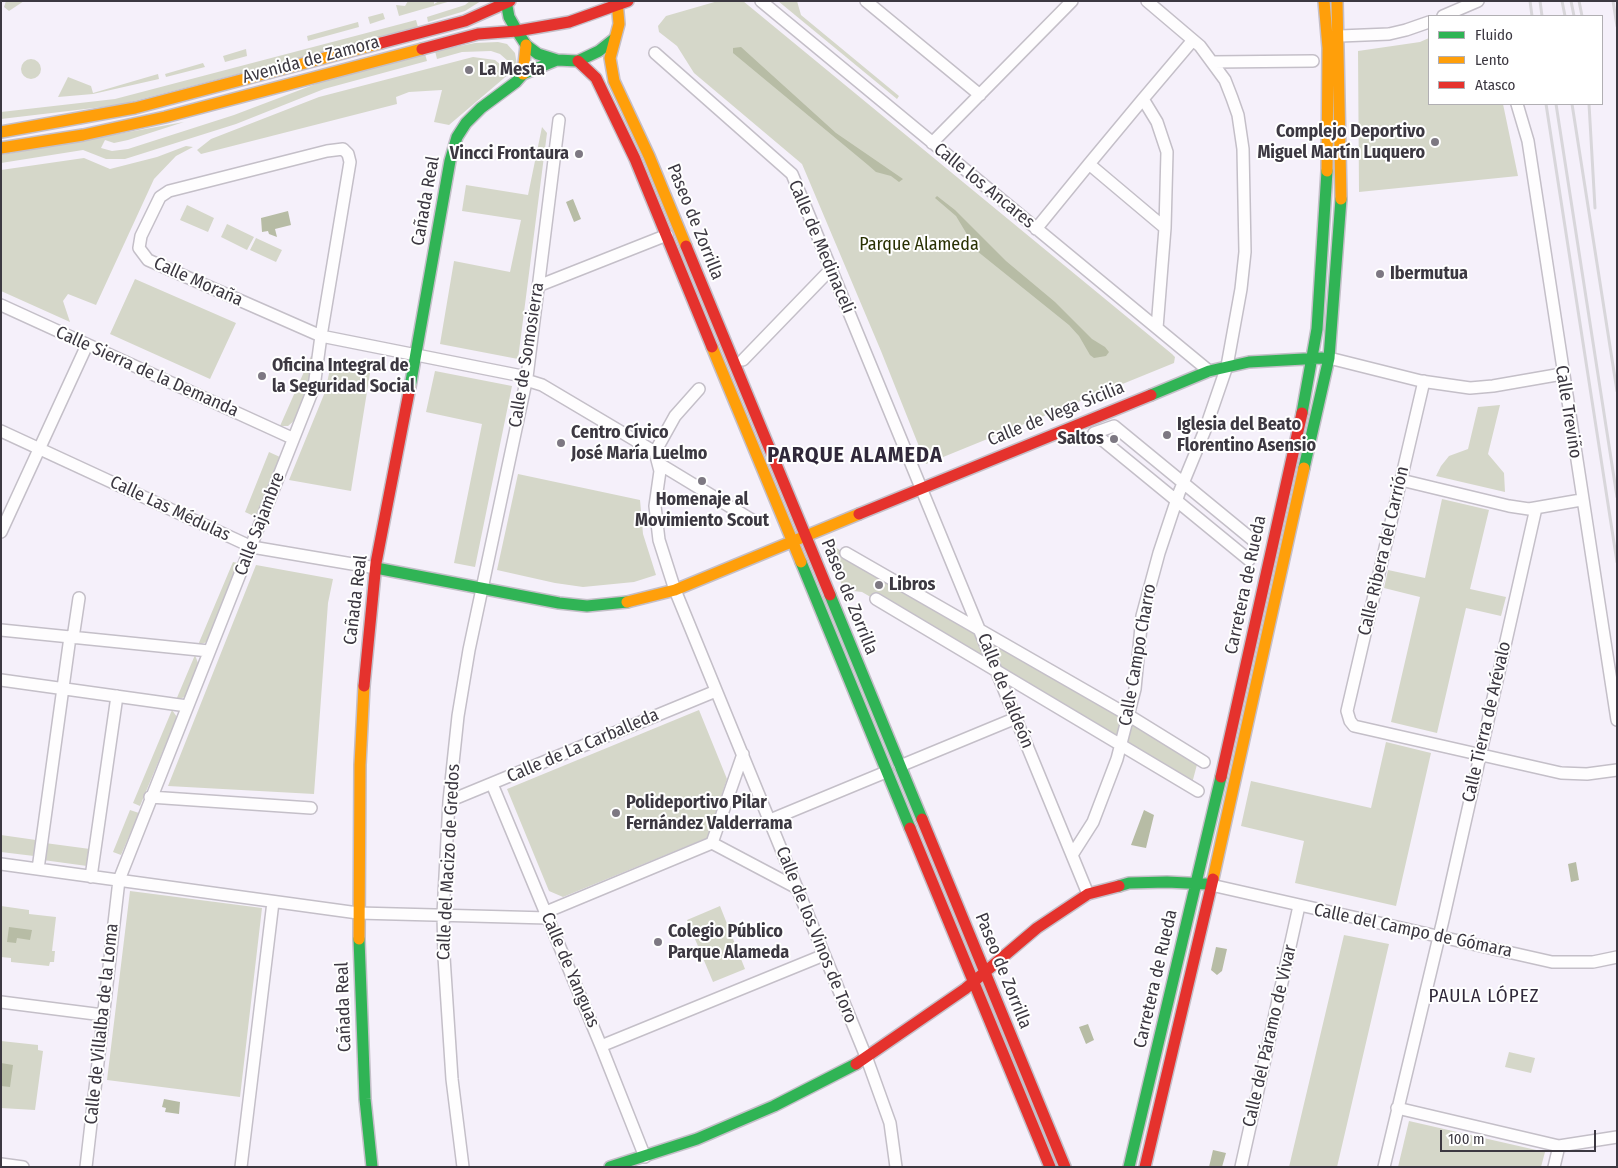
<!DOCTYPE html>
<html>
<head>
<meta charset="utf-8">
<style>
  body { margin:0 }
  #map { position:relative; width:1618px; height:1168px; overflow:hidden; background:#f5f0fa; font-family:"Fira Sans Condensed",sans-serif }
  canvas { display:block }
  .frame { position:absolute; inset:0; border:2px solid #3c3841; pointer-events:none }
  .legend { position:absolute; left:1428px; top:15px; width:175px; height:90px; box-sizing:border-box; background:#fff; border:1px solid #b1afb3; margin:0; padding:6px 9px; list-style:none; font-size:15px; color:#3c3841 }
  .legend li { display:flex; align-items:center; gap:10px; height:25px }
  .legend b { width:25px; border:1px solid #b1afb3 }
  .scale { position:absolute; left:1440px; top:1130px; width:156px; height:22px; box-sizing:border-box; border:2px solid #3c3841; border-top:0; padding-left:6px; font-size:15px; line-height:18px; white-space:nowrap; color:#3c3841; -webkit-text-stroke:4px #fff; paint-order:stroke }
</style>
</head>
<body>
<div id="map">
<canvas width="1618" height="1168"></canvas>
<div class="frame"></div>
<ul class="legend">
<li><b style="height:6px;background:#30b455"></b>Fluido</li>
<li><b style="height:6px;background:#ff9f0a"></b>Lento</li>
<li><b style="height:6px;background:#e5322d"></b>Atasco</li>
</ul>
<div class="scale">100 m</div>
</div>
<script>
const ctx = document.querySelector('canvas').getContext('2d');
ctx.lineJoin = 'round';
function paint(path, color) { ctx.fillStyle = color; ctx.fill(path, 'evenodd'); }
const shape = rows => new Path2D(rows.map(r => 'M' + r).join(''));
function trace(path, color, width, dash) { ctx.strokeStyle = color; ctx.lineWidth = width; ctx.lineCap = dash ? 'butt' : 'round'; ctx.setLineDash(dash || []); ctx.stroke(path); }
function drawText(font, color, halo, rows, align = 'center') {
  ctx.font = font + ' "Fira Sans Condensed",sans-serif'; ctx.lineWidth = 4; ctx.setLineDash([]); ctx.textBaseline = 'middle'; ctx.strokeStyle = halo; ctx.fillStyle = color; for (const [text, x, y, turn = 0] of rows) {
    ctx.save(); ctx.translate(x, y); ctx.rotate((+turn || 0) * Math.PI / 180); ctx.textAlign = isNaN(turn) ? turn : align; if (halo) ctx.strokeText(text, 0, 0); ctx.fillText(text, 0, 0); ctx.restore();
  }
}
paint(shape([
  [6,1,24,1,9,11,4,7],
  [408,1,434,1,434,4,439,1,451,1,399,16,396,5,405,6],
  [470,1,481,1,465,11,428,22,427,17,465,5],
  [718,1,743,1,1172,354,1175,357,1174,363,926,464,881,351,802,164,694,73,677,46,659,32,658,26,666,16],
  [778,1,797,1,801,15,899,96,897,99],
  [383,13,385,19,370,24,368,17],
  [416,20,418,27,119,105,1,119,1,112,115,99],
  [358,22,359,27,308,41,307,36],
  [1429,38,1429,104,1503,104,1518,176,1359,192,1358,51,1420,42],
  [498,42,507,44,515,53,517,65,516,68,500,54,491,51,462,52,437,59,435,51,475,43],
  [246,49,247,56,225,62,223,56],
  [425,54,427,61,324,89,236,124,125,159,106,159,83,150,1,163,1,155,184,122,128,140,114,143,105,140,101,148,112,151,128,149,234,115,321,82],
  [473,57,495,60,510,73,449,125,434,122,442,90,409,92,396,97,397,104,201,154,197,150,211,139,319,97],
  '21 69a10 10 0 1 1 20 0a10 10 0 1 1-20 0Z',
  [203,63,205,67,166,77,165,74],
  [158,74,159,79,93,94,58,97,68,77,91,86,93,93],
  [542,127,547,133,518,359,440,344,454,261,510,272,521,220,462,211,466,185,528,195],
  [186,146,193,147,176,156,154,179,96,305,68,294,63,301,70,322,1,291,1,170,84,158,110,169,157,157],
  [187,205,214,218,208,232,180,220],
  [227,224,254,237,247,250,221,237],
  [256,238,282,250,276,262,250,250],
  [135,279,236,323,210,379,110,334],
  [311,356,314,357,309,382,295,420,288,426,280,426],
  [332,360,371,367,351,491,289,480,325,392],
  [435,371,512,386,475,567,454,563,482,424,426,412],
  [1500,405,1488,454,1504,473,1505,492,1436,476,1441,466,1449,456,1468,449,1478,407],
  [269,452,280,457,256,517,245,512],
  [518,474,640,500,643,534,656,575,634,582,583,587,555,583,497,570],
  [1442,499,1489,510,1470,589,1506,597,1501,616,1466,608,1437,733,1391,722,1420,597,1384,588,1388,570,1425,578],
  [833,546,1199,757,1190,791,968,654,862,592,844,590,827,550],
  [233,562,238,563,207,642,198,645],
  [256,565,333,579,328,603,314,794,168,786],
  [195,655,198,663,185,697,176,700],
  [172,710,177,717,140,806,133,803],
  [699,710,727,779,707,838,563,897,549,891,507,789],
  [1386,742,1431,753,1396,906,1295,883,1304,841,1241,826,1251,781,1371,808],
  [130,810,139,813,121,855,113,852],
  [1,835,36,840,34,856,1,852],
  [45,843,90,849,87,866,43,860],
  [130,891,262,908,240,1097,107,1080],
  [1,906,29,910,29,914,56,917,52,951,55,951,54,962,50,962,49,966,11,962,11,958,1,957],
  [720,906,745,969,713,982,687,920],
  [1344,935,1389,944,1337,1167,1289,1167],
  [1,1041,38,1045,38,1050,43,1051,35,1110,1,1108],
  [1509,1052,1535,1058,1531,1073,1505,1067],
  [1409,1121,1545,1152,1541,1167,1398,1167]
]), '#d5d7c9');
paint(shape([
  [741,47,836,133,903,179,899,182,891,176,876,172,868,165,733,53,733,48],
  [937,196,955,210,1006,261,1055,302,1092,339,1105,347,1109,352,1106,356,1094,358,1090,355,1079,336,1069,325,977,251,956,216,935,198],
  [573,199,581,219,574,222,566,202],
  [288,211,291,225,275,229,277,237,269,234,268,231,262,232,261,218],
  [1144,810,1154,815,1146,848,1131,845],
  [1576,862,1579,880,1571,882,1568,864],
  [9,927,32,930,30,940,17,938,16,943,7,942],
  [1216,947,1227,949,1222,971,1217,975,1211,970],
  [1088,1024,1094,1040,1086,1044,1079,1027],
  [1,1063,13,1065,10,1087,1,1086],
  [164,1099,180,1102,179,1114,165,1112,166,1108,162,1107],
  [1213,1150,1226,1153,1222,1167,1209,1167]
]), '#b7bca5');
const street = shape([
  [761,1,1209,371],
  [866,1,980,95],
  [1443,16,1478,1],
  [1340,36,1389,34,1406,30,1429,22],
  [655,53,792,174,1088,894],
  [1213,62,1313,61],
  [1143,99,1193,40],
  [1517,104,1528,141,1617,720],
  [932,143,1072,1],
  [1036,229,1089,164,1143,99,1157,122,1167,152,1165,228,1089,164],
  [538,286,667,235],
  [1,305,292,438],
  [1157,328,1165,228],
  [1329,358,1421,381,1470,388,1493,386,1562,374],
  [743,360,831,269],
  [526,380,542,385,655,452],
  [1424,381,1347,711,1350,721,1354,726,1561,773,1587,774,1617,770],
  [699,389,675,416,655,452,660,471,655,506,659,540,675,590,867,1059,890,1123,896,1167],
  [1,431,252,547,376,568],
  [658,463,752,520],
  [1401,480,1509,506,1529,509,1581,500],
  [1,532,87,345],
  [846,553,1128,715,1204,762],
  [1249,560,1094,433,1114,426,1254,541],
  [876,599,1198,791],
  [1,630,209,651],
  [73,638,79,598],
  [1,680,187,706],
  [900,766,1016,718],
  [492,784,601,1046,645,1157],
  [150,797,311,808],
  [449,801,716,691],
  [770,820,886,772],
  [712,843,797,888],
  [1072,855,1093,822,1117,759,1135,689,1142,616,1159,553,1179,493,1205,430,1227,366,1241,289,1245,252,1243,149,1238,115,1232,98,1225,80,1200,46,1147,1],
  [1,864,358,913,548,918],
  [38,869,70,637],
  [91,877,117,696],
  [1211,885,1552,962,1593,962,1617,957],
  [546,912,712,843,743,754],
  [1,1002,103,1015],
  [601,1046,824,955],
  [1397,1108,1559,1146,1617,1137],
  [1,1164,23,1167],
  [86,1167,119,880,314,387,321,336,350,162,348,154,343,149,327,151,169,191,160,197,141,236,139,248,148,260,321,336,527,377],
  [241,1167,273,902],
  [463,1167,452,1079,444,957,443,914,449,801,458,716,469,650,527,377,559,120],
  [1241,1167,1299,906],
  [1384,1167,1443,920,1536,508],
  [1554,1167,1559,1146]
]);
const fast = shape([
  [506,1,509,17,517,31,526,45,538,54,557,60,578,61,599,51,614,39],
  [410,387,450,161,457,137,466,123,481,108,516,82,523,74,557,60],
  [1151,395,1209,371,1249,362,1322,358],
  [1302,413,1317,329,1327,171],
  [1304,468,1329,358,1341,199],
  [801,562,910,828],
  [376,568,559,603,587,606,627,602],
  [830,595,922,819],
  [1119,886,1129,883,1167,882,1207,884],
  [359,939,365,1099,372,1167],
  [610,1167,697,1139,774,1106,856,1064],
  [1129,1167,1221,777]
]);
const slow = shape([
  [617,1,619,24,610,58,614,81,649,156,686,246],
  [1324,1,1328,48,1327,171],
  [1337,1,1341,199],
  [523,74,526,45],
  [1,132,135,108,381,43],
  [1,148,83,135,165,117,422,49],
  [712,347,801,562],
  [627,602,675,590,859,514],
  [1213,879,1304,468],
  [359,939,360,765,364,686]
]);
const jam = shape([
  [381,43,465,21,510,1],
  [422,49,478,34,517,31,569,22,628,1],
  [578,61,596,78,635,159,712,347],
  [686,246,830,595],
  [859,514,1151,395],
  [364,686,376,563,410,387],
  [1221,777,1302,413],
  [922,819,1065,1167],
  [910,828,1050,1167],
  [856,1064,965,989,1037,928,1088,894,1119,886],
  [1145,1167,1213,879]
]);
trace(street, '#c4bfc8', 14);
trace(fast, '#c4bfc8', 14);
trace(slow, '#c4bfc8', 14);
trace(jam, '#c4bfc8', 14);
trace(street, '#fefdfe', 11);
trace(fast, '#30b455', 11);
trace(slow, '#ff9f0a', 11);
trace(jam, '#e5322d', 11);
trace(shape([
  [1530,1,1532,16],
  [1540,1,1542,16],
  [1562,1,1565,16],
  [1571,1,1574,16],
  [1579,1,1582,16],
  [1613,1,1617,26],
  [1546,104,1617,562],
  [1556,104,1617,497],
  [1572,104,1617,391],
  [1589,104,1595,208]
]), '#d8d6da', 3);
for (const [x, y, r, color] of [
  [469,70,5,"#7d7882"],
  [1435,142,5,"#7d7882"],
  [579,154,5,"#7d7882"],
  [1380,274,5,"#7d7882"],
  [262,376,5,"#7d7882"],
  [1167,435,5,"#7d7882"],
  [1114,439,5,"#7d7882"],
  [561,443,5,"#7d7882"],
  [702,481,5,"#7d7882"],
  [879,585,5,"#7d7882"],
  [616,813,5,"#7d7882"],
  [658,942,5,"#7d7882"]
]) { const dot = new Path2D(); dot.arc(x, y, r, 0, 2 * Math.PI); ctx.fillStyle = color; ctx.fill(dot); trace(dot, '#fff', 2); }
drawText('18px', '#3c3841', '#fff', [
  ["Avenida de Zamora",311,60,-15],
  ["Calle los Ancares",984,186,39],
  ["Cañada Real",426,201,-80],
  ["Paseo de Zorrilla",695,222,68],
  ["Calle de Medinaceli",821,247,67],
  ["Calle Moraña",198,282,24],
  ["Calle de Somosierra",527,355,-81],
  ["Calle Sierra de la Demanda",147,372,24],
  ["Calle Treviño",1568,412,81],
  ["Calle de Vega Sicilia",1056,414,-22],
  ["Calle Las Médulas",170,509,25],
  ["Calle Sajambre",260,524,-69],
  ["Calle Ribera del Carrión",1384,551,-77],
  ["Carretera de Rueda",1246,585,-78],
  ["Paseo de Zorrilla",849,597,68],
  ["Cañada Real",356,600,-83],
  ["Calle Campo Charro",1138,655,-80],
  ["Calle de Valdeón",1005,691,68],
  ["Calle Tierra de Arévalo",1487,722,-77],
  ["Calle de La Carballeda",583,746,-23],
  ["Calle del Macizo de Gredos",449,862,-87],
  ["Calle del Campo de Gómara",1413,931,12],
  ["Calle de los Vinos de Toro",816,935,68],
  ["Calle de Yanguas",570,970,67],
  ["Paseo de Zorrilla",1003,971,68],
  ["Carretera de Rueda",1156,979,-77],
  ["Cañada Real",344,1007,-92],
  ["Calle de Villalba de la Loma",102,1024,-84],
  ["Calle del Páramo de Vivar",1270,1036,-77]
]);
drawText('bold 18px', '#3c3841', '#fff', [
  ["La Mesta",479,70],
  ["Complejo Deportivo",1425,132,"right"],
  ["Miguel Martín Luquero",1425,153,"right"],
  ["Vincci Frontaura",569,154,"right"],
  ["Ibermutua",1390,274],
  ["Oficina Integral de",272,366],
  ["la Seguridad Social",272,387],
  ["Iglesia del Beato",1177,425],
  ["Florentino Asensio",1177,446],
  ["Centro Cívico",571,433],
  ["José María Luelmo",571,454],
  ["Saltos",1104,439,"right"],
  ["Homenaje al",702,500,"center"],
  ["Movimiento Scout",702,521,"center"],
  ["Libros",889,585],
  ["Polideportivo Pilar",626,803],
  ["Fernández Valderrama",626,824],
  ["Colegio Público",668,932],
  ["Parque Alameda",668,953]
], 'left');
drawText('18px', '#293102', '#fff', [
  ["Parque Alameda",919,245]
]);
ctx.letterSpacing = '1px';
drawText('19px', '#30283a', '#fff', [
  ["PAULA LÓPEZ",1484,997]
]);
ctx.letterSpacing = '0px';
ctx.letterSpacing = '1px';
drawText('bold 22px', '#30283a', '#fff', [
  ["PARQUE ALAMEDA",855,456]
]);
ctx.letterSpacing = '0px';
</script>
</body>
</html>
